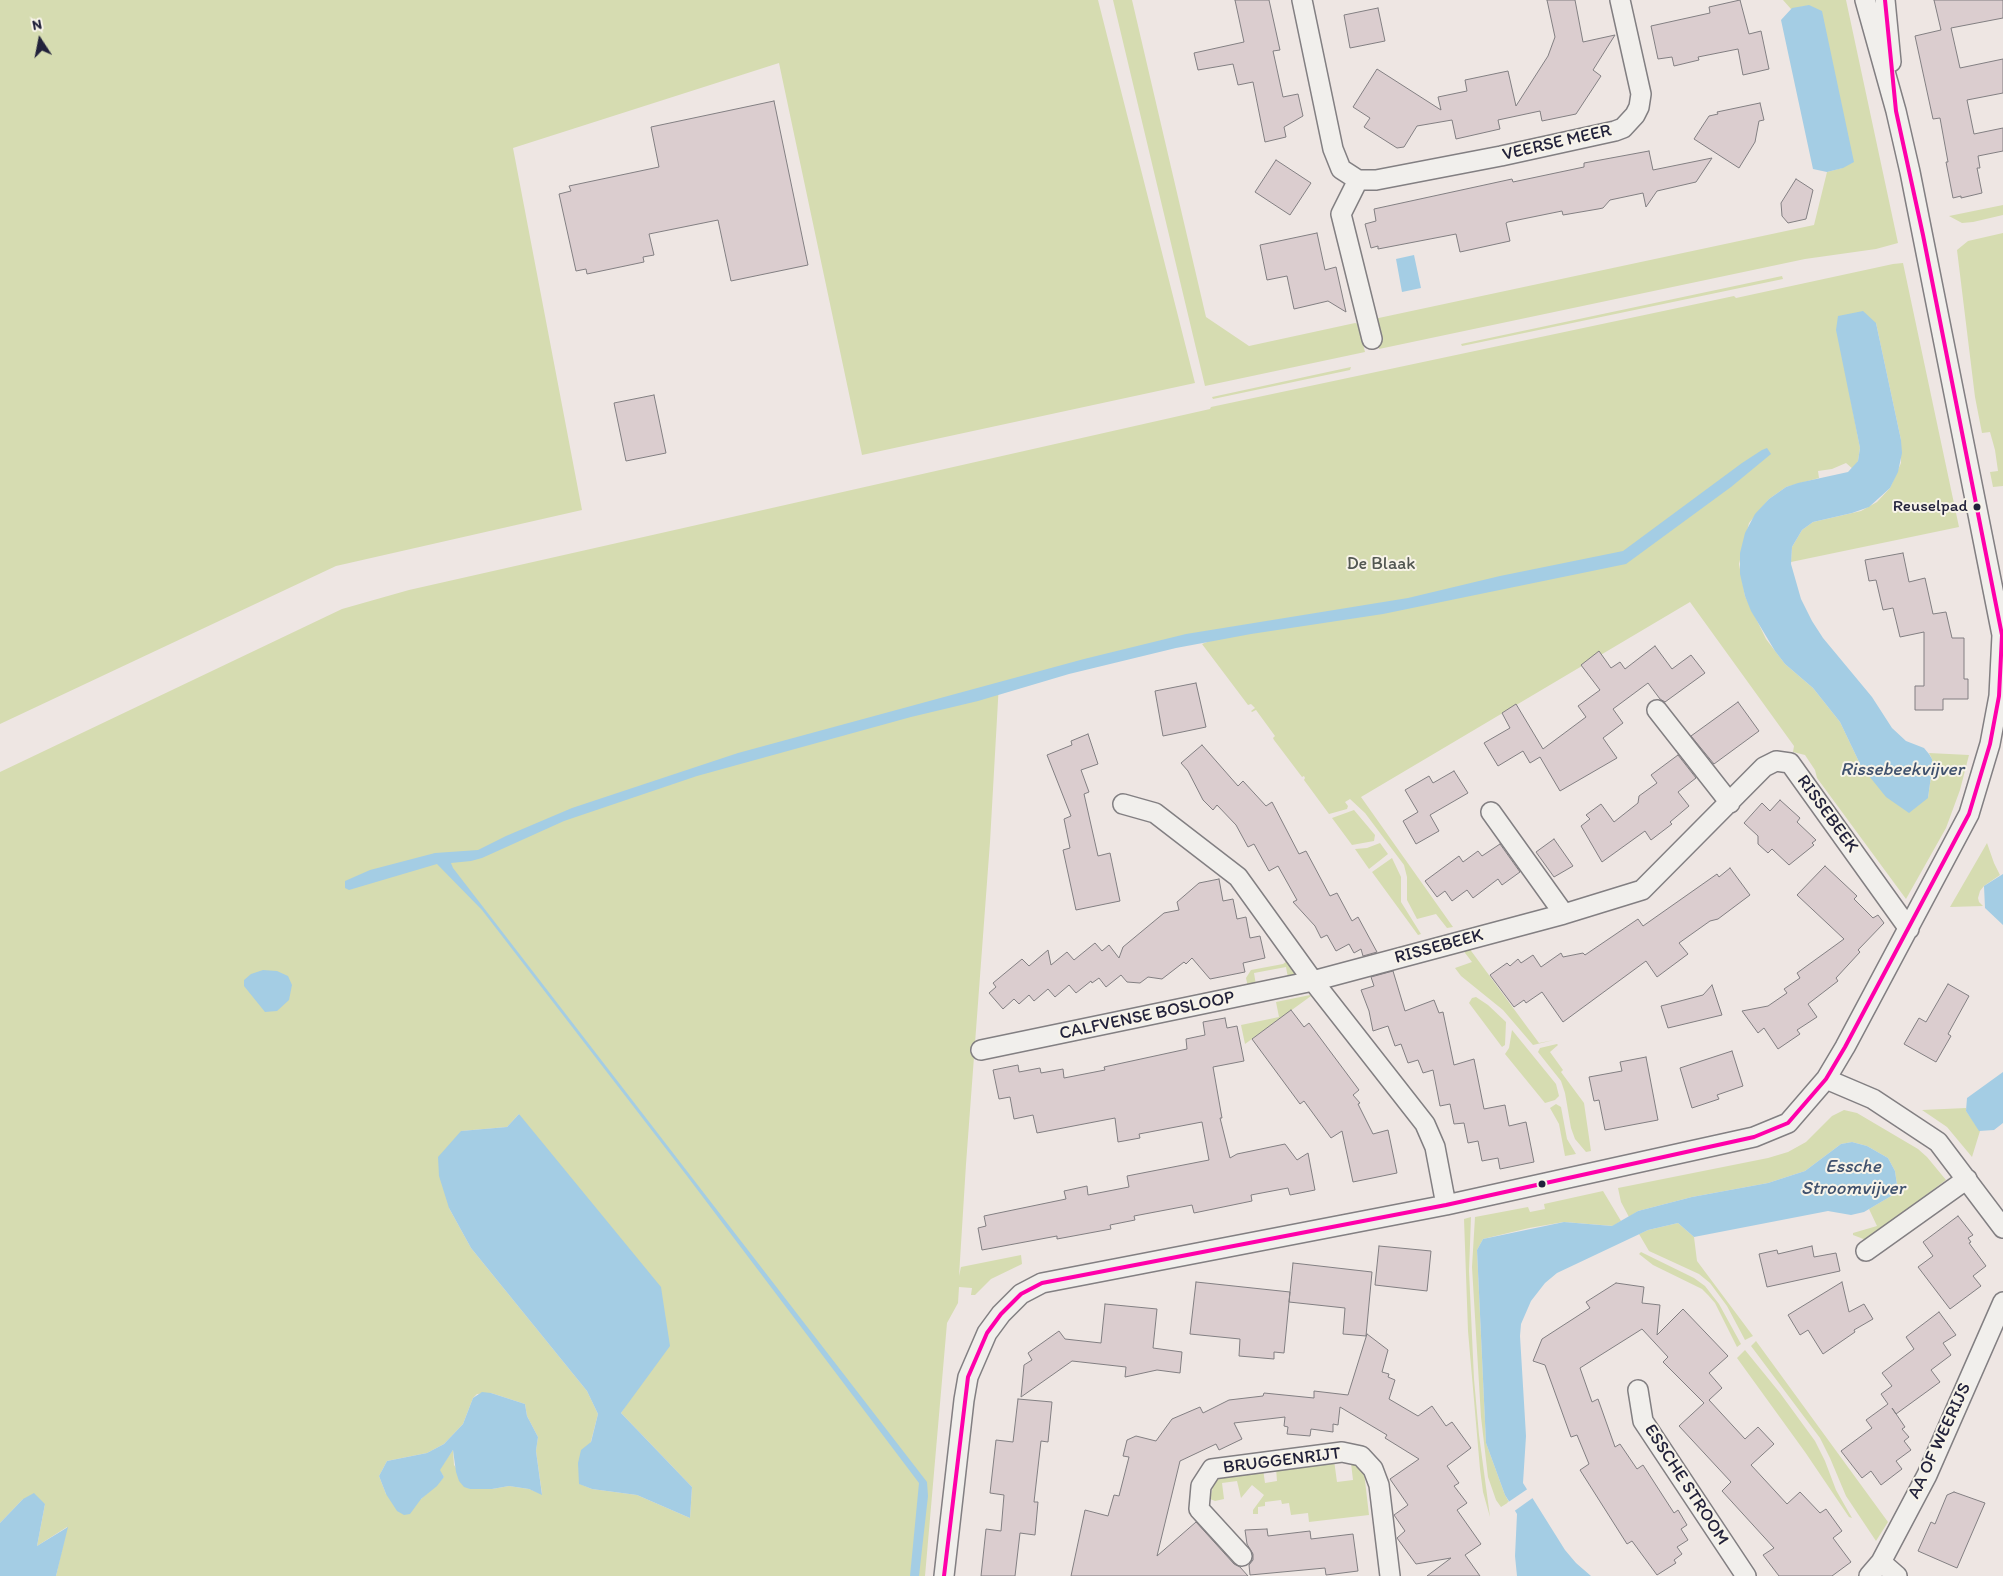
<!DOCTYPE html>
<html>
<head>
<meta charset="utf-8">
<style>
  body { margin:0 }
  #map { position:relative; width:2003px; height:1576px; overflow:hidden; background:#eee6e3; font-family:Itim,sans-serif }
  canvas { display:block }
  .north { position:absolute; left:15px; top:15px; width:50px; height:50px; -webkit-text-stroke:4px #f7f3e8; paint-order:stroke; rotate:349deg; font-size:14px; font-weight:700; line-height:20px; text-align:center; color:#22223b }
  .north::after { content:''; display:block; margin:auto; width:18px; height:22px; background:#22223b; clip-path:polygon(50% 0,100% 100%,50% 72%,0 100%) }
</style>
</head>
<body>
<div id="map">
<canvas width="2003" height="1576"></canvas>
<div class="north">N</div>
</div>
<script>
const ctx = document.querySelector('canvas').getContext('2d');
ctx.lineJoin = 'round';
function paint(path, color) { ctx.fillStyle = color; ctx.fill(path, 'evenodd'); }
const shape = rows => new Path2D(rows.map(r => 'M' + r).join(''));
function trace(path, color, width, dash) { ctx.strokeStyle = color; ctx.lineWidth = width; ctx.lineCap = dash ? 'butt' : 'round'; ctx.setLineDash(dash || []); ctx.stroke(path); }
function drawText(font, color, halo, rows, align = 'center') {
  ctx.font = font + ' Itim,sans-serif'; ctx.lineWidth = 4; ctx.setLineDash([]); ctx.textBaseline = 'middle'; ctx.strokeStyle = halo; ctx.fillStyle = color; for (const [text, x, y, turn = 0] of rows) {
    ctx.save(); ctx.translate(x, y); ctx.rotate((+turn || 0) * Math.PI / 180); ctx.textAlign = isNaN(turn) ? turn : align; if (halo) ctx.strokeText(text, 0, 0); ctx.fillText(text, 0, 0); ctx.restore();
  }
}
paint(shape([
  [0,0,1098,0,1195,383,862,455,779,63,513,148,582,510,336,566,0,724],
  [1113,0,1132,0,1206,317,1249,346,1355,323,1358,324,1365,352,1205,386],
  [1783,0,1846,0,1898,243,1876,249,1805,259,1379,349,1373,321,1374,319,1814,225,1827,172,1842,168,1806,6,1791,9],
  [2003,205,2003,215,1973,222,1962,223,1949,216],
  [2003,233,2003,486,1993,487,1990,472,1998,471,1995,450,1990,432,1982,433,1975,397,1957,250,1968,241],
  [1903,263,1959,527,1791,562,1792,547,1802,530,1813,522,1861,511,1877,502,1890,488,1901,463,1901,440,1876,323,1837,328,1860,448,1858,461,1853,469,1846,463,1832,469,1818,471,1819,478,1786,487,1769,499,1749,523,1739,564,1745,596,1766,639,1785,664,1813,688,1840,722,1861,766,1928,798,1932,769,1932,759,1929,753,1969,755,1960,790,1946,828,1906,899,1817,778,1815,770,1805,755,1793,752,1794,746,1690,602,1361,797,1453,927,1447,928,1436,914,1417,919,1407,900,1407,877,1404,865,1365,813,1350,799,1345,802,1348,806,1347,809,1329,814,1304,780,1305,778,1304,776,1302,777,1274,740,1273,738,1275,736,1256,710,1252,712,1251,711,1255,708,1251,704,1248,705,1202,644,1207,642,1203,637,999,683,990,842,966,1164,959,1276,961,1267,1021,1255,1022,1264,991,1279,975,1295,971,1295,972,1288,959,1287,958,1303,947,1323,925,1576,56,1576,67,1527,37,1546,45,1504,23,1499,0,1523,0,772,342,609,409,590,1210,409,1211,407,1734,296,1736,298,1893,264],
  [519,1114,632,1396,621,1413,692,1487,690,1518,637,1495,592,1489,580,1484,598,1414,587,1391,471,1248,449,1208,461,1131,507,1127],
  [491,1393,525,1404,527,1416,538,1437,536,1451,542,1494,529,1489,509,1486,492,1489,470,1489,454,1465,453,1450,439,1470,444,1477,421,1499,386,1494,379,1476,387,1461,427,1453,444,1444,463,1424,473,1398,477,1394],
  [1782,276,1783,279,1462,346,1461,344],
  [1351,367,1350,370,1213,399,1212,397],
  [1354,810,1375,835,1374,841,1352,845,1332,818],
  [1380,843,1388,854,1369,869,1355,849,1367,848],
  [1987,843,1994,863,2000,875,1984,886,1980,891,1978,898,1979,902,1983,906,1950,907],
  [1392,858,1401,877,1401,902,1421,934,1418,935,1372,872],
  [1469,948,1539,1043,1554,1040,1533,1045,1503,1010,1461,976,1455,968,1472,962,1462,949],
  [1287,957,1299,976,1288,978,1286,967,1254,973,1256,985,1248,987,1246,978,1251,970,1283,964,1287,961],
  [1310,995,1311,996,1245,1044,1241,1025,1279,1017,1276,1002],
  [1476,997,1488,1005,1506,1022,1505,1045,1502,1047,1469,1003,1472,998],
  [1512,1030,1556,1084,1559,1096,1555,1100,1545,1103,1505,1054,1509,1048],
  [1557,1044,1558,1045,1550,1052,1563,1070,1561,1072,1584,1103,1591,1151,1586,1152,1575,1139,1571,1128,1565,1093,1561,1081,1538,1052,1540,1048],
  [1556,1104,1561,1107,1567,1139,1576,1154,1565,1156,1559,1124,1550,1108],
  [1966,1108,1966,1111,1980,1131,1972,1157,1947,1127,1922,1110],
  [1844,1110,1857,1113,1918,1149,1927,1157,1946,1180,1866,1240,1853,1235,1853,1233,1877,1226,1869,1209,1898,1192,1895,1171,1888,1158,1867,1146,1852,1142,1841,1144,1805,1171,1768,1183,1692,1197,1638,1211,1629,1217,1621,1202,1618,1188,1768,1158,1788,1152,1806,1142,1832,1116],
  [1603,1191,1621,1221,1613,1226,1564,1222,1529,1228,1483,1239,1477,1250,1486,1443,1505,1495,1509,1502,1501,1507,1496,1500,1488,1477,1481,1417,1472,1267,1475,1217,1528,1207,1530,1212,1545,1209,1544,1204],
  [1471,1217,1469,1271,1474,1379,1479,1435,1490,1517,1483,1492,1480,1469,1468,1331,1464,1219],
  [1678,1223,1694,1237,1697,1261,1753,1336,1745,1340,1727,1306,1710,1283,1699,1274,1649,1251,1639,1234,1648,1230],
  [1641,1252,1694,1278,1705,1286,1719,1304,1741,1344,1737,1347,1715,1303,1708,1295,1702,1289,1653,1265,1639,1254],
  [1756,1341,1888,1522,1876,1541,1846,1496,1830,1458,1820,1438,1751,1346],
  [1745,1350,1780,1393,1815,1441,1825,1461,1836,1490,1852,1518,1849,1517,1805,1452,1737,1358],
  [1334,1460,1337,1482,1353,1480,1351,1463,1356,1463,1364,1472,1369,1515,1309,1522,1308,1513,1291,1515,1289,1503,1282,1504,1281,1500,1265,1502,1265,1506,1258,1507,1258,1514,1253,1514,1253,1510,1264,1495,1252,1485,1241,1498,1237,1481,1222,1483,1224,1499,1215,1501,1210,1499,1215,1478,1263,1469,1265,1483,1277,1481,1276,1468]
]), '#d6dcb1');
paint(shape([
  [1809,5,1822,11,1854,162,1843,168,1827,172,1813,169,1781,20,1792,8],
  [1414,255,1421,288,1402,292,1396,259],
  [1863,311,1876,323,1901,440,1902,453,1898,472,1890,488,1869,507,1852,513,1813,522,1802,530,1792,547,1791,564,1801,599,1812,621,1823,638,1872,697,1892,728,1906,741,1924,748,1929,754,1932,759,1932,769,1928,798,1909,813,1886,797,1861,766,1840,722,1813,688,1785,664,1775,651,1751,611,1745,596,1740,574,1740,553,1745,533,1755,514,1769,499,1786,487,1798,483,1848,472,1858,461,1860,448,1836,330,1838,316],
  [1767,448,1771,454,1731,487,1626,564,1383,614,1251,634,1176,648,1069,674,978,701,911,717,697,776,564,821,482,858,471,861,451,863,453,868,927,1482,928,1496,919,1576,910,1576,919,1483,687,1176,482,910,437,864,349,890,345,888,345,881,370,870,435,853,478,850,506,836,572,808,738,753,1084,659,1186,634,1408,598,1500,576,1623,551,1742,463,1762,450],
  [2003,874,2003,925,1985,908,1984,886],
  [263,970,277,971,288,976,292,985,289,1000,277,1011,265,1012,244,986,244,980,251,974],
  [2003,1072,2003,1123,1994,1130,1979,1131,1966,1111,1967,1098],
  [519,1114,661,1287,670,1346,621,1413,692,1487,690,1518,637,1495,592,1489,579,1484,578,1463,581,1450,591,1442,598,1414,587,1391,471,1248,449,1208,439,1176,438,1157,461,1131,507,1127],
  [1852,1142,1867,1146,1888,1158,1895,1171,1898,1192,1864,1212,1851,1215,1828,1211,1694,1237,1678,1223,1648,1230,1557,1273,1545,1283,1531,1301,1521,1324,1520,1336,1526,1436,1523,1483,1565,1550,1576,1563,1591,1576,1517,1576,1515,1556,1517,1514,1505,1495,1486,1443,1477,1250,1483,1239,1564,1222,1612,1226,1638,1211,1692,1197,1768,1183,1805,1171,1841,1144],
  [482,1392,491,1393,525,1404,527,1416,538,1437,536,1451,542,1495,529,1489,509,1486,492,1489,470,1489,464,1487,459,1481,456,1472,453,1450,440,1470,444,1477,437,1486,421,1499,410,1514,404,1515,397,1511,386,1494,379,1476,387,1461,427,1453,444,1444,463,1424,473,1398],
  [34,1493,45,1504,37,1546,68,1527,56,1576,0,1576,0,1523,23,1499]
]), '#a4cde4');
paint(shape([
  [1529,1488,1534,1497,1513,1512,1507,1503]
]), '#eee6e3');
const building = shape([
  [1235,0,1269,0,1280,50,1273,51,1283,97,1298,94,1303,116,1284,127,1286,137,1265,142,1253,82,1238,85,1233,64,1198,70,1194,53,1244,42,1235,0],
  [1547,0,1575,0,1583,42,1615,35,1593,70,1601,76,1576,114,1542,121,1540,111,1498,120,1500,129,1456,139,1452,120,1417,126,1404,147,1397,148,1364,127,1370,118,1353,107,1377,69,1441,110,1438,97,1467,91,1465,80,1508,71,1516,106,1548,56,1555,37,1547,0],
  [1740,0,1749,34,1761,31,1769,69,1743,75,1738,49,1698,57,1699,60,1674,66,1672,57,1658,59,1651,26,1710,13,1709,7,1740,0],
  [1934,0,2003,0,2003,18,1951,28,1960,68,2003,59,2003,93,1967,100,1974,134,2003,128,2003,151,1978,156,1980,168,1977,168,1982,193,1961,198,1961,196,1953,198,1946,162,1948,162,1940,118,1933,119,1915,36,1941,30,1934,0],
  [1378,8,1385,41,1350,48,1344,15,1378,8],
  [774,101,808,265,731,281,718,220,649,234,654,255,643,257,644,262,587,274,586,269,576,271,559,194,571,191,569,186,659,167,651,127,774,101],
  [1760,103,1764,120,1759,121,1755,142,1739,168,1694,139,1709,116,1718,114,1717,112,1760,103],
  [1649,151,1653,170,1712,158,1696,182,1657,191,1646,207,1643,193,1610,200,1603,208,1598,209,1563,215,1562,211,1508,222,1506,223,1510,241,1460,252,1456,234,1378,249,1378,246,1371,248,1365,224,1376,221,1374,209,1512,179,1513,182,1584,167,1584,163,1649,151],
  [1276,160,1311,183,1290,215,1255,192,1276,160],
  [1796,179,1813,190,1806,219,1788,223,1782,216,1781,203,1796,179],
  [1317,233,1325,270,1336,267,1346,312,1328,301,1294,309,1287,276,1267,280,1260,245,1317,233],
  [654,395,666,453,626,461,614,403,654,395],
  [1903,553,1909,582,1925,578,1933,614,1946,612,1952,638,1964,638,1964,679,1968,679,1968,699,1943,699,1943,710,1915,710,1915,686,1924,686,1924,632,1900,637,1893,608,1883,610,1876,580,1869,581,1865,560,1903,553],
  [1655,646,1672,669,1691,655,1705,673,1665,702,1660,699,1648,683,1613,709,1623,723,1603,738,1617,758,1560,791,1540,757,1530,763,1523,751,1498,766,1484,743,1510,728,1502,713,1516,704,1543,749,1586,717,1578,706,1600,690,1581,665,1599,651,1611,668,1620,662,1625,669,1655,646],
  [1196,683,1206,727,1163,736,1155,691,1196,683],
  [1738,702,1759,731,1714,764,1691,736,1738,702],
  [1088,734,1098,764,1081,770,1089,792,1084,794,1098,856,1110,853,1120,901,1076,910,1063,850,1070,848,1064,819,1071,816,1047,755,1072,745,1071,741,1088,734],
  [1202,745,1238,786,1243,781,1266,806,1272,802,1299,854,1306,851,1330,896,1337,893,1352,921,1358,917,1377,952,1363,956,1361,949,1354,953,1349,944,1336,951,1327,935,1321,938,1315,926,1293,902,1297,900,1278,866,1269,871,1254,844,1248,847,1236,825,1217,805,1213,810,1203,800,1188,771,1181,763,1202,745],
  [1678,755,1696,778,1678,792,1689,806,1670,822,1672,824,1651,840,1645,831,1602,862,1581,826,1590,819,1586,815,1601,804,1614,822,1638,803,1639,796,1657,783,1651,775,1678,755],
  [1454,771,1468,793,1430,815,1439,831,1416,844,1403,821,1418,812,1405,790,1429,776,1433,783,1454,771],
  [1780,800,1800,818,1797,822,1816,840,1812,843,1814,845,1789,865,1772,849,1768,853,1758,844,1758,836,1744,823,1762,803,1770,811,1780,800],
  [1554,839,1573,866,1554,877,1536,852,1554,839],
  [1500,844,1520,872,1502,885,1498,879,1473,898,1467,890,1452,901,1445,891,1437,897,1425,881,1459,856,1463,862,1478,851,1482,856,1500,844],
  [1825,866,1857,896,1854,899,1873,918,1878,915,1884,923,1858,950,1860,952,1836,978,1838,981,1808,1004,1817,1017,1797,1030,1800,1034,1778,1049,1764,1028,1758,1033,1742,1011,1768,1006,1787,993,1784,989,1800,978,1797,973,1844,939,1797,895,1825,866],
  [1730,868,1750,895,1718,919,1710,921,1679,943,1688,954,1657,977,1646,961,1563,1022,1542,992,1526,1003,1524,1000,1514,1007,1490,975,1507,963,1510,966,1518,959,1521,963,1533,955,1541,967,1561,953,1563,957,1583,953,1585,955,1638,919,1643,926,1717,874,1719,877,1730,868],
  [1219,879,1223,901,1233,899,1237,919,1246,917,1250,938,1260,936,1265,958,1243,963,1245,972,1210,979,1192,958,1186,964,1184,962,1162,979,1148,977,1140,983,1127,982,1121,975,1106,987,1099,978,1092,983,1091,981,1076,993,1069,985,1055,997,1048,989,1034,1001,1029,995,1019,1004,1014,999,1003,1009,989,993,996,987,993,983,1022,959,1029,966,1048,950,1051,965,1067,952,1074,960,1095,943,1102,951,1109,945,1119,958,1123,947,1164,913,1179,910,1177,902,1199,883,1219,879],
  [1393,971,1405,1011,1434,1000,1439,1013,1443,1012,1454,1065,1474,1059,1484,1109,1505,1105,1509,1126,1526,1122,1534,1162,1500,1169,1498,1158,1482,1161,1478,1141,1468,1143,1464,1123,1454,1124,1450,1104,1440,1106,1433,1070,1423,1073,1418,1060,1408,1063,1401,1044,1395,1046,1388,1026,1373,1031,1369,1011,1361,990,1374,986,1371,977,1393,971],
  [1948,984,1969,996,1948,1034,1951,1036,1936,1062,1904,1044,1919,1018,1926,1022,1948,984],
  [1712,985,1722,1015,1668,1028,1661,1006,1703,995,1712,985],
  [1291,1010,1304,1027,1309,1023,1359,1090,1353,1095,1360,1103,1358,1104,1373,1134,1388,1130,1397,1173,1353,1182,1342,1131,1331,1138,1304,1101,1300,1104,1252,1039,1291,1010],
  [1225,1018,1227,1028,1237,1026,1244,1061,1213,1067,1222,1118,1220,1118,1230,1158,1237,1154,1285,1144,1297,1160,1308,1153,1315,1190,1290,1195,1288,1188,1251,1195,1252,1201,1194,1213,1192,1205,1134,1216,1135,1220,1110,1225,1111,1229,1057,1239,1057,1236,982,1250,978,1228,986,1226,984,1216,1066,1199,1064,1191,1087,1186,1088,1195,1129,1187,1127,1176,1209,1160,1202,1122,1139,1134,1140,1138,1118,1142,1115,1118,1037,1133,1033,1115,1014,1119,1010,1097,999,1099,993,1070,1018,1065,1019,1072,1040,1068,1041,1073,1063,1069,1064,1078,1105,1070,1104,1067,1187,1049,1186,1039,1205,1035,1203,1022,1225,1018],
  [1732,1051,1743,1086,1717,1095,1719,1099,1692,1108,1680,1068,1732,1051],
  [1646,1057,1658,1120,1605,1130,1599,1100,1594,1101,1589,1077,1622,1071,1620,1062,1646,1057],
  [1958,1216,1973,1235,1968,1238,1971,1242,1969,1243,1986,1266,1973,1276,1981,1286,1950,1309,1918,1267,1933,1256,1923,1242,1958,1216],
  [1379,1246,1431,1251,1427,1291,1375,1285,1379,1246],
  [1812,1246,1814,1257,1836,1253,1840,1271,1767,1287,1759,1254,1777,1250,1778,1254,1812,1246],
  [1293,1263,1372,1272,1366,1336,1343,1334,1345,1308,1289,1302,1293,1263],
  [1196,1282,1290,1292,1284,1353,1274,1352,1274,1359,1239,1356,1240,1339,1190,1334,1196,1282],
  [1842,1282,1849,1312,1864,1304,1873,1319,1854,1330,1855,1332,1823,1354,1808,1330,1800,1335,1788,1315,1842,1282],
  [1616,1283,1644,1287,1642,1303,1660,1305,1657,1335,1683,1309,1728,1356,1709,1373,1722,1388,1709,1400,1745,1439,1758,1427,1774,1444,1751,1465,1787,1504,1800,1492,1820,1513,1826,1509,1842,1531,1833,1538,1851,1562,1832,1576,1779,1576,1763,1555,1774,1548,1722,1491,1731,1482,1679,1426,1704,1403,1663,1362,1668,1357,1642,1329,1580,1368,1592,1402,1598,1399,1615,1447,1620,1444,1637,1469,1643,1465,1674,1513,1678,1510,1687,1525,1681,1529,1688,1540,1677,1547,1682,1554,1674,1560,1676,1563,1657,1575,1632,1541,1627,1544,1580,1470,1589,1464,1577,1435,1571,1437,1545,1365,1533,1361,1542,1339,1590,1308,1586,1302,1616,1283],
  [1105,1304,1157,1309,1153,1348,1182,1352,1180,1373,1157,1370,1125,1377,1126,1367,1072,1361,1021,1397,1024,1365,1032,1360,1028,1353,1059,1331,1065,1339,1101,1343,1105,1304],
  [1939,1312,1956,1335,1943,1343,1951,1355,1931,1370,1940,1382,1896,1414,1892,1408,1905,1427,1902,1429,1909,1437,1904,1441,1911,1450,1896,1461,1902,1469,1881,1485,1871,1471,1862,1478,1841,1451,1872,1428,1866,1420,1888,1404,1881,1394,1892,1386,1882,1373,1914,1349,1906,1337,1939,1312],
  [1367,1334,1388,1350,1382,1372,1389,1374,1388,1377,1395,1380,1389,1399,1418,1416,1432,1406,1446,1426,1452,1422,1471,1448,1447,1466,1459,1483,1454,1486,1467,1503,1457,1510,1481,1544,1465,1555,1480,1576,1427,1576,1451,1558,1416,1564,1397,1538,1405,1531,1394,1515,1408,1505,1390,1479,1419,1459,1385,1438,1387,1435,1340,1407,1338,1425,1333,1424,1333,1432,1311,1429,1310,1436,1287,1434,1288,1427,1284,1426,1285,1417,1234,1423,1242,1439,1219,1450,1216,1444,1180,1461,1157,1556,1196,1522,1234,1564,1240,1567,1248,1576,1071,1576,1085,1510,1108,1516,1114,1495,1119,1496,1129,1457,1123,1456,1127,1440,1136,1436,1156,1441,1172,1419,1200,1407,1203,1413,1229,1400,1263,1396,1264,1393,1314,1398,1314,1391,1348,1395,1367,1334],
  [1018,1399,1052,1402,1048,1442,1041,1441,1034,1502,1038,1502,1035,1535,1020,1533,1015,1576,981,1576,986,1529,1001,1531,1004,1495,990,1493,996,1440,1013,1442,1018,1399],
  [1954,1492,1985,1503,1957,1568,1918,1551,1931,1522,1935,1524,1947,1495,1954,1492],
  [1267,1529,1268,1536,1310,1531,1311,1539,1353,1534,1358,1571,1326,1575,1325,1568,1250,1575,1249,1565,1253,1560,1253,1554,1247,1544,1245,1530,1267,1529]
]);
paint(building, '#dbcdcf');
trace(building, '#827f82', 1);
const street = shape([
  [1302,0,1333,149,1341,169,1358,180,1376,180,1501,156,1615,131,1623,128,1635,115,1639,107,1641,94,1620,0],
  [1885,0,1891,62],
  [1358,180,1341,214,1372,339],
  [1657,710,1730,803],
  [1123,804,1155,813,1238,877,1313,981,1425,1124,1435,1147,1446,1205],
  [1491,812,1564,914],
  [981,1050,1313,981,1564,914,1642,890,1764,767,1776,761,1790,763,1909,929],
  [1826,1079,1873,1099,1938,1142,2003,1228],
  [1866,1251,1967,1179],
  [1638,1390,1643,1421,1746,1576],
  [1242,1556,1199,1509,1201,1486,1212,1469,1342,1452,1361,1456,1373,1469,1379,1485,1390,1576],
  [1881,1562,1897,1576],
  [944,1576,964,1400,968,1377,987,1333,1001,1314,1021,1294,1042,1283,1446,1205,1754,1137,1788,1123,1826,1079,1845,1047,1969,814,1990,744,1999,696,2002,635,1910,172,1896,111,1865,0],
  [1869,1576,1881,1562,1927,1475,2003,1302]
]);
trace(street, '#827f82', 22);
trace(street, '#f1efec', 19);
trace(shape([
  [944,1576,968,1377,987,1333,1001,1314,1021,1294,1042,1283,1446,1205,1754,1137,1788,1123,1826,1079,1845,1047,1969,814,1990,744,1999,696,2002,635,1923,235,1896,111,1885,0]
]), '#f0a', 4);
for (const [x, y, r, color] of [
  [1977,507,4.5,"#22223b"],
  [1542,1184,4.5,"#22223b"]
]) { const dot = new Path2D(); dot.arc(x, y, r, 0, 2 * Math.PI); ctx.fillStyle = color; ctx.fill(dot); trace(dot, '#f7f3e8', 2); }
drawText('17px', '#22223b', '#f7f3e8', [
  ["Reuselpad",1968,507]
], 'right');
drawText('18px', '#22223b', '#f7f3e8', [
  ["VEERSE MEER",1557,143,-13],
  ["RISSEBEEK",1827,814,54],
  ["RISSEBEEK",1439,947,-15],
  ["CALFVENSE BOSLOOP",1147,1016,-12],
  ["AA OF WEERIJS",1940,1441,-65],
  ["BRUGGENRIJT",1282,1461,-7],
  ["ESSCHE STROOM",1686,1485,57]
]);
drawText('18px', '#525752', '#f7f3e8', [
  ["De Blaak",1381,564]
]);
drawText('italic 19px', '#40526e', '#f7f3e8', [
  ["Rissebeekvijver",1902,770],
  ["Essche",1853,1167],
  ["Stroomvijver",1853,1189]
]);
</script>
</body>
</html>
